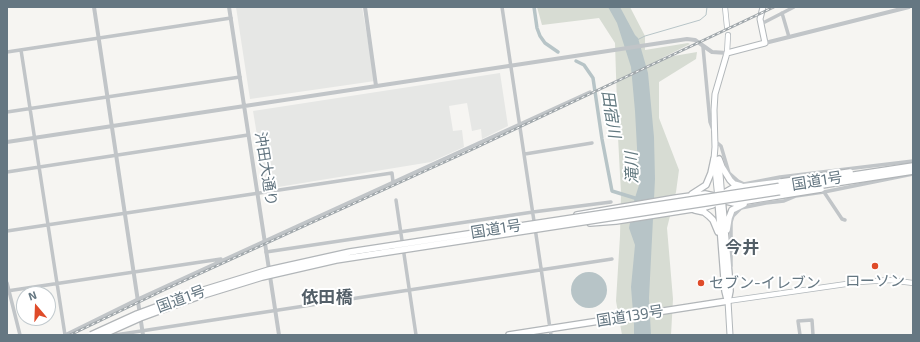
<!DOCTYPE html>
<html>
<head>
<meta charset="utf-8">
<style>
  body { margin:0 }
  #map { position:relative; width:920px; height:342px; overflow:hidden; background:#f6f5f2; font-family:"Exo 2",sans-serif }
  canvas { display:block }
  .frame { position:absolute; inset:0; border:8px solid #657782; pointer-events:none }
  .north { position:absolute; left:16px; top:286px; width:40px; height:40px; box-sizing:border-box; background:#fff; border:1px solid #c1c9cd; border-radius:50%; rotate:341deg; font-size:11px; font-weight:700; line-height:16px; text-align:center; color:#657782 }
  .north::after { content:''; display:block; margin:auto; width:14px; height:18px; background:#df4b29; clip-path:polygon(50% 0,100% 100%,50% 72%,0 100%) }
</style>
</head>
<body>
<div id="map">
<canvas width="920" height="342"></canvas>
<div class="frame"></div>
<div class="north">N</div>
</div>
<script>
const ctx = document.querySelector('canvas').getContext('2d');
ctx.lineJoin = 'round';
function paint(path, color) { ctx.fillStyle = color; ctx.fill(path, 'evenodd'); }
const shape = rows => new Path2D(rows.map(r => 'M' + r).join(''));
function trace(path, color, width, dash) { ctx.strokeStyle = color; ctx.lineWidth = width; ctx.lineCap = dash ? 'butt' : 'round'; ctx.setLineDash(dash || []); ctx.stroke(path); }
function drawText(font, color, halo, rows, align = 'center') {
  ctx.font = font + ' "Exo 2","Noto Sans JP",sans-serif'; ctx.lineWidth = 4; ctx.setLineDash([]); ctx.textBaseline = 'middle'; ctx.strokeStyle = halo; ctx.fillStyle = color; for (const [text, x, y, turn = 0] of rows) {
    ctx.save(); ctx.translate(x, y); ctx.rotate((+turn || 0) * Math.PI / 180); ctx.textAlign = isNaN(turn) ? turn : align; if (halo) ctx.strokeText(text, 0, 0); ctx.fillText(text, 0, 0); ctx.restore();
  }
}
paint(shape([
  [236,7,362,7,375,81,250,99],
  [500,73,508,126,482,139,481,129,472,131,467,103,449,106,453,131,462,130,464,147,431,162,266,189,253,111]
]), '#e6e7e5');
paint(shape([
  [537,7,630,7,645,36,645,50,688,43,690,44,662,58,697,52,696,59,659,82,659,118,679,170,676,192,667,228,673,299,671,335,622,335,616,301,620,236,621,193,618,137,615,43,599,18,542,25]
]), '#d7dcd3');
paint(shape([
  [608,7,620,7,635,35,638,38,648,73,654,137,655,179,649,298,651,335,634,335,634,325,631,287,635,245,629,228,634,201,639,185,635,111,631,67,617,23],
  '571 290a18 18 0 1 1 36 0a18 18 0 1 1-36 0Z'
]), '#b7c4c7');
trace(shape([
  [637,40,645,36,700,20,706,15,707,7]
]), '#b7c4c7', 1);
trace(shape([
  [534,7,537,28,540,36,545,43,558,52],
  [576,61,584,65,593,78,602,139,612,191,638,199]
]), '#b7c4c7', 3.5);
const secondary = shape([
  [725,7,727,27],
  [727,53,728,35],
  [728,301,860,282,889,280,913,283]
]);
const primary = shape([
  [719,162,722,198],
  [718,199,714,159,715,147,714,110,715,94,727,53,765,43,760,19,763,7],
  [728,301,730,335]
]);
const trunk = shape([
  [719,159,722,167,730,180,734,184,741,186],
  [692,194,706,185,711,173,714,159],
  [721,196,726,192,733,188,781,182],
  [722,198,729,274,730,291,728,301],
  [718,200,725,291,727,299],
  [722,200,734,203,783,195],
  [695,210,704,212,709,216,713,220,718,232],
  [577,215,676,198,705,194,714,196],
  [590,223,616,221,705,207,712,205,719,201],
  [727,230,729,218,732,210,744,204],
  [509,335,728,301]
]);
trace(secondary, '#b1b7bb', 6);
trace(primary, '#b2b7ba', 7);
trace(trunk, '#b2b6b9', 8);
trace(shape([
  [502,7,551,335],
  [782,13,789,37],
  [761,24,794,7],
  [703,47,710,122,713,130],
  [21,50,65,335],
  [7,52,231,18],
  [7,112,240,77],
  [715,141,721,146,729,173,738,181,744,184,780,177,913,161],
  [525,154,592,143],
  [7,172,248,135],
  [824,192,842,219,845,220],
  [396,200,416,335],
  [7,231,392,173,393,182],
  [266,252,533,212,611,202],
  [731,266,731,222,733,216,741,208,766,203,784,201,796,196,824,192,913,174],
  [7,283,20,335],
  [7,291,221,259],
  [65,335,138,299,590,92],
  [115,335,612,259],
  [800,335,798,321,812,320,813,335]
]), '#c1c5c8', 3.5);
trace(shape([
  [94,7,143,335],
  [229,7,279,335],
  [365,7,376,86],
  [765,43,909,7],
  [7,142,687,39,695,40,712,52,727,53]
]), '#c1c5c8', 4);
trace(secondary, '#fff', 4.5);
trace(primary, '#fff', 5);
trace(trunk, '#fff', 5.5);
const rail = shape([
  [70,335,166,289,473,149,774,7]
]);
trace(rail, '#a0a7ab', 2.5);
trace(rail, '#fff', 1, [3]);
const trunkBridge = shape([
  [781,182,850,172],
  [783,195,821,189],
  [91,335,137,314,191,294,269,270,350,252,913,166],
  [102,335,140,318,197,297,262,277,336,260,913,171]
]);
trace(trunkBridge, '#b2b6b9', 8, []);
trace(trunkBridge, '#fff', 5.5);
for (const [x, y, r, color] of [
  [875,266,4,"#df4b29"],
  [701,283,4,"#df4b29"]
]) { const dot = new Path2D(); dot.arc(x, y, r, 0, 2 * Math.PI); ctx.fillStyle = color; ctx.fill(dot); trace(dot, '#fff', 1.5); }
drawText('15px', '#657782', '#fff', [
  ["沖田大通り",266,169,81],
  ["国道1号",817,181,-9],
  ["国道1号",496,229,-9],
  ["国道1号",181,299,-20],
  ["国道139号",630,316,-9]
]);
drawText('15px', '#657782', '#fff', [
  ["ローソン",875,281],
  ["セブン-イレブン",709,283,"left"]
]);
drawText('italic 16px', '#61787f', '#fff', [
  ["田宿川",611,114,81],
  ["滝川",632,168,-92]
]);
drawText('bold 17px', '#535f68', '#fff', [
  ["今井",742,247],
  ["依田橋",327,297]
]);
</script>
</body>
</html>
